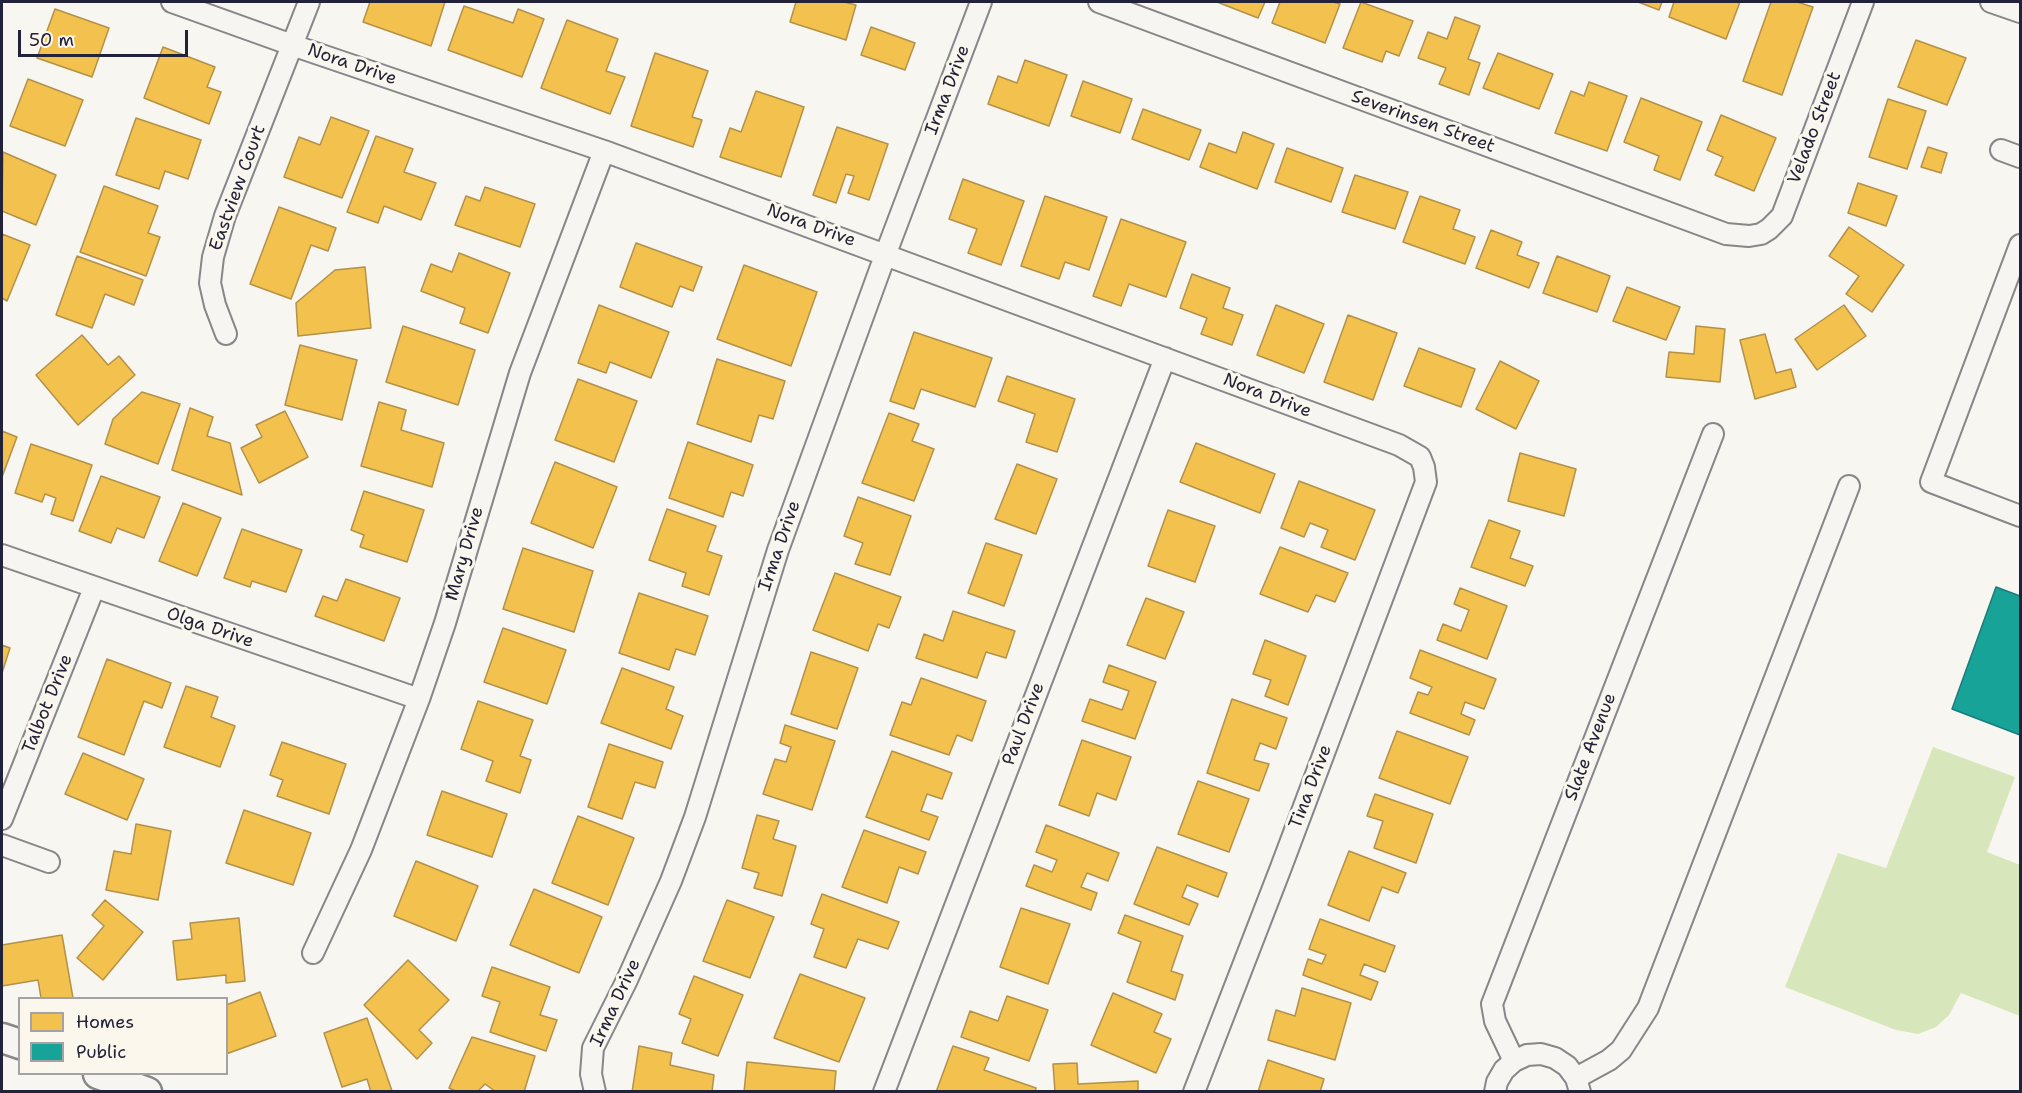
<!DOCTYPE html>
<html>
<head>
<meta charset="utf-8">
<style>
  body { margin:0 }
  #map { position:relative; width:2022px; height:1093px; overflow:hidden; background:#f8f6f0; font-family:"Shantell Sans",sans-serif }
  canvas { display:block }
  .frame { position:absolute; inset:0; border:3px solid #22223b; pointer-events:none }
  .legend { position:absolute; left:18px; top:997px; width:210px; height:78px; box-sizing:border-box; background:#fbf7ec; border:2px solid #a4a2a5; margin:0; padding:8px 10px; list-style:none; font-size:18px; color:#22223b }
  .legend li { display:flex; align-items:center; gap:12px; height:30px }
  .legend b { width:30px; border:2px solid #a4a2a5 }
  .scale { position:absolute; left:18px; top:30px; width:170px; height:27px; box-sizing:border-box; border:3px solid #22223b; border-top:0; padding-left:8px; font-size:18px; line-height:21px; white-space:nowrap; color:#22223b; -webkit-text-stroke:4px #fbf7ec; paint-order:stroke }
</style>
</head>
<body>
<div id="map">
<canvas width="2022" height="1093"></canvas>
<div class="frame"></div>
<ul class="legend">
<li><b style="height:16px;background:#f2c14e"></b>Homes</li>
<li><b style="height:16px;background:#17a398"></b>Public</li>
</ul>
<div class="scale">50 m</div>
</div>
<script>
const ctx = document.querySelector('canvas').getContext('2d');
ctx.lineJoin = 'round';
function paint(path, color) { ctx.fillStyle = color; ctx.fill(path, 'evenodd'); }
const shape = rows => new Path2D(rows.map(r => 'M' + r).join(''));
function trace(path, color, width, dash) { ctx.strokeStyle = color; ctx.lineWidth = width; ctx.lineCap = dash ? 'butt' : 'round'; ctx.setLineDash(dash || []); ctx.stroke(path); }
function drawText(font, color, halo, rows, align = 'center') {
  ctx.font = font + ' "Shantell Sans",sans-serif'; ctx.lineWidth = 6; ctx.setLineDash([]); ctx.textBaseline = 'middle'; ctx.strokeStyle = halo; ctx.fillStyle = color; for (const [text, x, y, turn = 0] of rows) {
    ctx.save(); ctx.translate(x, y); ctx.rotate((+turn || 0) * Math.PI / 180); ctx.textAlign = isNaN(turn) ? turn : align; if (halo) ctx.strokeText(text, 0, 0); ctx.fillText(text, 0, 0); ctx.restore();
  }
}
paint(shape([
  [1933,747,2015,777,1987,852,2020,865,2020,1016,1961,993,1949,1015,1936,1027,1918,1034,1896,1030,1785,987,1838,853,1886,868]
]), '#d8e6bb');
const homes = shape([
  [370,2,445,2,431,46,363,22,370,2],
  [796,2,844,2,856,5,846,40,790,22,796,2],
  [1217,2,1265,2,1258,18,1217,2],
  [1280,2,1333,2,1340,4,1325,43,1272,23,1280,2],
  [1361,2,1413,21,1399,56,1386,51,1382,62,1343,48,1361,2],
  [1638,2,1662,2,1659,10,1638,2],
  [1674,2,1740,2,1726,39,1669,17,1674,2],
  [1771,2,1797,2,1813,7,1782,95,1743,81,1771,2],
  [464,6,513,23,518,9,544,19,522,77,448,50,464,6],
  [55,9,109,28,92,77,37,58,55,9],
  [1455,17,1480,26,1468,59,1480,63,1469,95,1439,84,1446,68,1418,58,1428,32,1447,39,1455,17],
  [567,20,618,39,606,71,625,77,610,114,541,88,567,20],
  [871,27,915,43,905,70,861,55,871,27],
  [1916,40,1966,58,1947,105,1898,87,1916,40],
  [163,47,215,67,207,87,221,92,209,124,144,98,163,47],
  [655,53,708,71,692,117,702,120,693,147,631,126,655,53],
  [1498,53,1553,74,1539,109,1483,88,1498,53],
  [1025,60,1067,75,1049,126,988,104,998,76,1017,83,1025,60],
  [28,79,83,100,65,146,10,126,28,79],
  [1083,81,1132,99,1120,133,1071,116,1083,81],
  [1589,82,1627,96,1607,151,1555,133,1571,91,1584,96,1589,82],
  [756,91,804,107,781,177,720,157,730,128,741,132,756,91],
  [1641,98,1702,122,1680,180,1654,170,1659,156,1624,142,1641,98],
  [1888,99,1926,111,1907,169,1869,157,1888,99],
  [1143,109,1201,130,1189,160,1132,139,1143,109],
  [1721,115,1776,138,1754,191,1715,175,1723,157,1707,150,1721,115],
  [331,117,369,131,342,198,284,177,299,137,320,145,331,117],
  [136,118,201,140,188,179,165,171,159,189,116,175,136,118],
  [837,127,888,144,869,200,848,193,854,176,846,174,836,203,813,195,837,127],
  [1243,132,1274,144,1257,189,1200,167,1209,143,1236,153,1243,132],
  [376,136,413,149,404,172,436,183,421,220,384,206,378,223,347,212,376,136],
  [1928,147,1947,153,1941,173,1921,167,1928,147],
  [1287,148,1343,168,1331,202,1275,182,1287,148],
  [3,152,56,175,36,225,2,211,3,152],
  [1355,175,1408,192,1395,229,1342,212,1355,175],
  [963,179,1024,201,1001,265,968,253,977,229,949,219,963,179],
  [1858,183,1897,196,1886,226,1848,213,1858,183],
  [104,186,158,206,148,233,160,237,146,276,80,252,104,186],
  [485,187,535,204,520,247,455,225,466,196,480,201,485,187],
  [1045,196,1107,217,1089,270,1065,262,1059,279,1021,266,1045,196],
  [1420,196,1460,210,1453,229,1475,237,1465,264,1403,242,1420,196],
  [279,207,336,228,328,251,311,245,291,299,250,284,279,207],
  [1121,219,1186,242,1166,297,1129,284,1121,306,1093,296,1121,219],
  [1849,227,1904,265,1872,312,1846,294,1859,276,1829,256,1849,227],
  [1491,230,1522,242,1517,255,1539,263,1529,288,1476,268,1491,230],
  [2,234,30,245,7,301,2,298,2,234],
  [636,243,702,267,693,291,680,286,672,307,620,287,636,243],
  [459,253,510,273,488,333,460,323,465,308,421,291,431,264,452,272,459,253],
  [77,256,143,280,134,305,105,294,92,328,56,315,77,256],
  [1557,256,1610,276,1597,312,1543,293,1557,256],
  [744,265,817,292,791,366,717,339,744,265],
  [365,267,371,328,298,336,296,303,335,270,365,267],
  [1192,274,1230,288,1223,308,1243,315,1232,345,1201,334,1207,318,1180,308,1192,274],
  [1627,287,1680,307,1666,340,1613,321,1627,287],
  [599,305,669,332,651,378,610,362,606,373,578,363,599,305],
  [1276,305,1324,324,1304,373,1257,355,1276,305],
  [1844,305,1866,336,1817,370,1795,339,1844,305],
  [1348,315,1397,333,1373,400,1324,382,1348,315],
  [403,326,475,350,458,405,386,382,403,326],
  [1696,326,1725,329,1720,382,1666,377,1669,352,1694,354,1696,326],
  [914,332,992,358,975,407,921,389,914,409,890,401,914,332],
  [1765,334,1776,373,1791,369,1796,387,1755,399,1740,340,1765,334],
  [82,335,108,365,119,356,135,375,78,425,36,375,82,335],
  [300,345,357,360,342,420,285,405,300,345],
  [1419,348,1475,369,1461,407,1404,386,1419,348],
  [717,359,785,381,773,419,759,415,751,442,697,424,717,359],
  [1500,361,1539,381,1516,429,1476,409,1500,361],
  [1007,376,1075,399,1057,452,1026,442,1035,414,998,401,1007,376],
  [578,379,637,401,614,462,555,440,578,379],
  [142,392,180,404,158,464,105,444,113,419,142,392],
  [379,402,406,410,401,430,444,443,432,487,361,466,379,402],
  [190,408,213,417,207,436,230,443,242,495,172,470,190,408],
  [285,411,308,457,259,483,241,448,262,437,256,425,285,411],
  [889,413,919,424,912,441,934,449,914,501,862,483,889,413],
  [2,431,17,437,2,477,2,431],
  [688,442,753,465,743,496,731,492,723,517,669,498,688,442],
  [1196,443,1275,474,1260,513,1180,482,1196,443],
  [31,444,92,465,73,521,51,514,56,498,45,494,42,502,15,493,31,444],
  [1520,453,1576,469,1564,516,1508,501,1520,453],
  [555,462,617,487,593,548,531,523,555,462],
  [1017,464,1057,479,1036,534,995,519,1017,464],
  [101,476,160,497,144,538,117,528,111,543,79,531,101,476],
  [1299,481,1375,510,1355,560,1321,547,1328,530,1310,523,1304,537,1281,528,1299,481],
  [364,491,424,510,407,562,360,547,364,535,351,530,364,491],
  [858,497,911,516,890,575,855,564,863,543,844,536,858,497],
  [183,503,221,518,197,576,159,561,183,503],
  [667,509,716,526,707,551,722,556,709,595,682,586,686,573,649,560,667,509],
  [1168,510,1215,526,1195,582,1148,566,1168,510],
  [1489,520,1520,531,1510,558,1533,566,1525,586,1471,567,1489,520],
  [242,529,302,550,286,592,252,581,250,587,224,578,242,529],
  [986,543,1022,555,1004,606,968,593,986,543],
  [1280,547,1348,573,1335,602,1316,595,1308,612,1260,594,1280,547],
  [523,548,593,571,574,632,503,609,523,548],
  [835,573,901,597,889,628,878,624,868,651,813,630,835,573],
  [346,579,400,598,384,641,315,616,323,596,337,601,346,579],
  [1460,588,1507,606,1487,659,1437,640,1443,624,1461,631,1469,610,1454,604,1460,588],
  [639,593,708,616,695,655,676,649,669,670,619,653,639,593],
  [1146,598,1184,612,1165,659,1127,645,1146,598],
  [953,611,1015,631,1006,658,986,652,977,678,916,658,924,634,943,641,953,611],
  [503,628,566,650,547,704,484,682,503,628],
  [1265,640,1306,656,1288,705,1265,696,1271,680,1253,674,1265,640],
  [2,645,10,648,2,673,2,645],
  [1420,650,1496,679,1484,709,1465,702,1461,714,1475,720,1469,735,1410,713,1418,692,1428,695,1432,687,1410,678,1420,650],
  [811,652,858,668,837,729,791,714,811,652],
  [107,659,171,683,162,708,144,701,124,755,78,737,107,659],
  [1109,665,1156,682,1135,739,1082,721,1090,699,1122,710,1129,691,1103,682,1109,665],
  [622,668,674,687,666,709,683,716,671,749,601,723,622,668],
  [921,678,986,701,972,741,957,735,949,755,890,735,902,702,911,705,921,678],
  [186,686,218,697,211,717,235,726,220,767,164,747,186,686],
  [1232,699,1287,718,1276,749,1260,743,1254,760,1269,764,1259,791,1207,773,1232,699],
  [478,701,533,720,520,756,531,760,520,793,486,781,493,761,461,749,478,701],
  [785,725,835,741,812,810,763,794,775,759,786,762,791,747,780,743,785,725],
  [1397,731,1468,757,1450,804,1379,778,1397,731],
  [1082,740,1131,757,1116,800,1097,793,1089,816,1059,805,1082,740],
  [282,742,346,764,329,814,277,796,283,780,270,775,282,742],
  [609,744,663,762,655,788,635,782,622,819,588,807,609,744],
  [892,751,952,773,942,799,927,794,921,811,938,817,929,840,866,817,892,751],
  [83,753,144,779,127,820,65,794,83,753],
  [1198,781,1249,799,1229,852,1178,834,1198,781],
  [442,791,507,814,492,857,427,835,442,791],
  [1375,794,1433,814,1416,863,1374,848,1383,821,1367,816,1375,794],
  [244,810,311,833,293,885,226,863,244,810],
  [757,815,779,821,773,839,796,846,782,896,754,888,759,873,742,868,757,815],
  [578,816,634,838,608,905,552,883,578,816],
  [136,824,171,831,158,900,106,890,114,851,131,854,136,824],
  [1046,825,1119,853,1108,881,1087,873,1081,887,1097,893,1091,910,1026,886,1034,865,1052,872,1057,860,1036,852,1046,825],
  [864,830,926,852,918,874,899,867,887,903,842,887,864,830],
  [1157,847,1227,873,1218,897,1187,885,1182,897,1198,904,1189,925,1134,904,1157,847],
  [1349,851,1406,873,1398,893,1382,887,1369,921,1328,905,1349,851],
  [416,861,478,886,456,941,394,916,416,861],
  [534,889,602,917,579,973,510,945,534,889],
  [822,894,899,922,888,949,858,939,846,968,814,957,824,929,811,924,822,894],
  [105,900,143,932,103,980,77,958,104,926,92,915,105,900],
  [727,900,774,917,750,978,703,961,727,900],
  [1021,908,1070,924,1048,984,1000,967,1021,908],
  [1125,915,1183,936,1171,971,1183,975,1175,1000,1127,982,1141,942,1118,933,1125,915],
  [239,918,245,981,226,983,226,975,177,980,173,941,192,939,190,923,239,918],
  [1320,919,1395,946,1385,972,1364,964,1360,975,1378,982,1371,1000,1303,975,1308,959,1322,964,1326,955,1309,949,1320,919],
  [62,935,73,998,41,998,38,980,2,986,2,945,62,935],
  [408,960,449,1000,419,1030,432,1043,417,1059,364,1005,408,960],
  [492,967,550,987,540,1015,557,1020,546,1051,490,1032,500,1002,482,996,492,967],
  [800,974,865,998,839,1062,774,1038,800,974],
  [694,976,743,995,718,1056,682,1043,691,1019,679,1014,694,976],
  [1302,988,1351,1003,1335,1060,1268,1040,1276,1010,1295,1016,1302,988],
  [260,992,276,1036,226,1054,226,1005,260,992],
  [1113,993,1162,1014,1154,1032,1171,1039,1156,1073,1091,1045,1113,993],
  [1007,996,1048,1010,1029,1061,961,1037,970,1011,998,1021,1007,996],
  [367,1018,392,1091,391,1092,371,1092,367,1079,342,1087,324,1033,367,1018],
  [472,1037,535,1056,524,1092,496,1092,485,1084,477,1092,457,1092,449,1088,472,1037],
  [639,1046,672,1053,670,1065,714,1075,712,1092,632,1092,639,1046],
  [953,1046,989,1058,984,1070,1036,1088,1035,1092,936,1092,953,1046],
  [1268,1060,1324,1079,1320,1092,1258,1092,1268,1060],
  [747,1062,836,1071,834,1092,744,1092,747,1062],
  [1077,1063,1078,1084,1138,1081,1138,1092,1055,1092,1053,1064,1077,1063]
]);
paint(homes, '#f2c14e');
trace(homes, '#b49148', 1.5);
const public = shape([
  [1996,587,2020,596,2020,735,1952,709,1996,587]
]);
paint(public, '#17a398');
trace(public, '#1a7c7c', 1.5);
const street = shape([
  [172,2,292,45,604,151,1399,445,1420,457,1424,467,1426,482,1280,870,1194,1092],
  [1099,2,1726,234,1749,236,1761,234,1769,229,1782,216,1863,2],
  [1991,2,2020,12],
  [2001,150,2020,157],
  [2020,245,1931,482,2020,516],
  [226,334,215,305,210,283,213,257,225,216,309,2],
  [2,555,419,699],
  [2,819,94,588],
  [2,845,49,862],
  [313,953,361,850,419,699,445,623,520,373,604,151],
  [1514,1061,1495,1021,1492,1004,1713,434],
  [1576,1078,1609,1060,1621,1050,1648,1008,1849,486],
  [595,1092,591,1074,593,1048,627,980,671,881,695,817,778,550,886,253,981,2],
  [884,1092,1165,358],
  [1495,1092,1497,1082,1504,1070,1514,1061,1527,1055,1541,1054,1555,1058,1567,1066,1576,1078,1580,1092]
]);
const secondary = shape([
  [2,1038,20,1044],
  [98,1074,147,1092]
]);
trace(street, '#878688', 24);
trace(secondary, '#878688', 33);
trace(street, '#f6f5f1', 20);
trace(secondary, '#f6f5f1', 28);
drawText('18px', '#22223b', '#fbf7ec', [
  ["Nora Drive",352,65,19],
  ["Irma Drive",948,90,-69],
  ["Severinsen Street",1423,122,20],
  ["Velado Street",1815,128,-69],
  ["Eastview Court",238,188,-70],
  ["Nora Drive",811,226,20],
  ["Nora Drive",1267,396,21],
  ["Irma Drive",780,546,-71],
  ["Mary Drive",465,554,-74],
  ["Olga Drive",210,628,19],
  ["Talbot Drive",48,704,-68],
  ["Paul Drive",1024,724,-69],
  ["Slate Avenue",1591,747,-69],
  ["Tina Drive",1311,787,-69],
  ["Irma Drive",616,1003,-65]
]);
</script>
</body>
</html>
